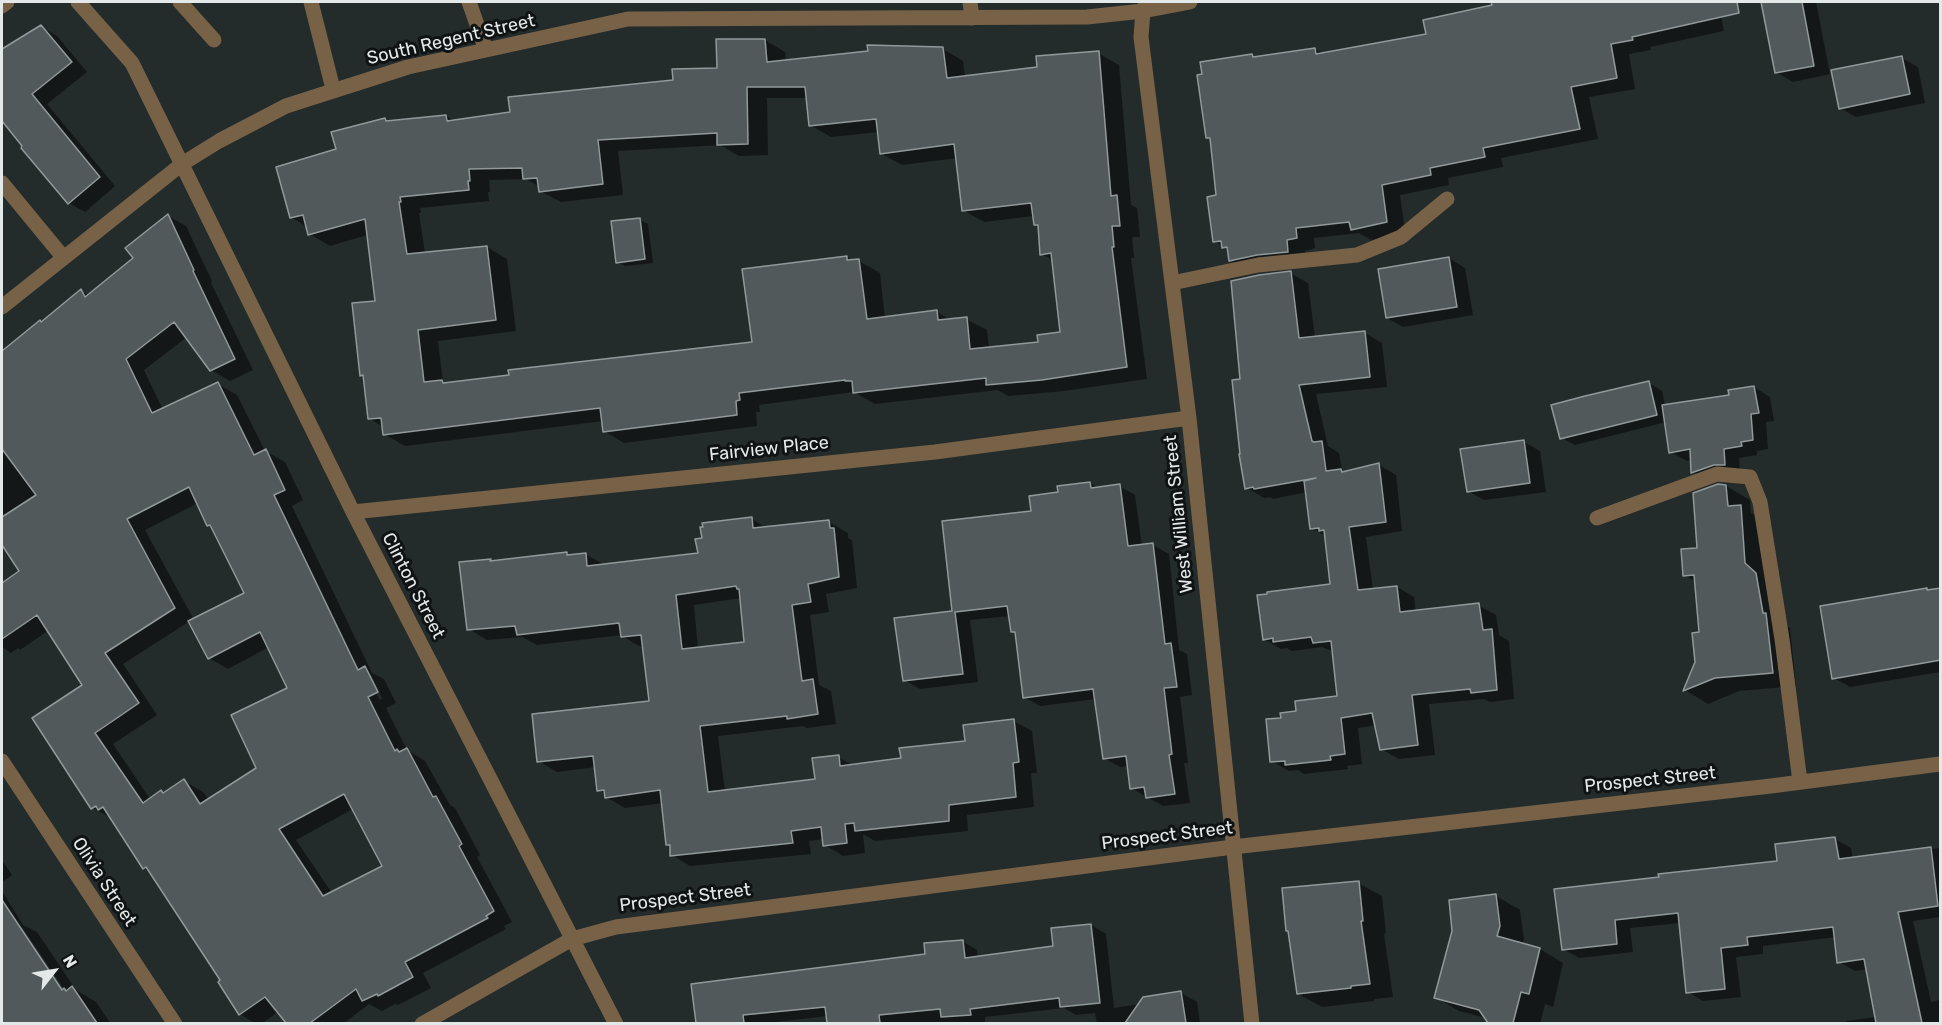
<!DOCTYPE html>
<html>
<head>
<meta charset="utf-8">
<style>
  body { margin:0 }
  #map { position:relative; width:1942px; height:1025px; overflow:hidden; background:#242b2b; font-family:Rubik,sans-serif }
  canvas { display:block }
  .frame { position:absolute; inset:0; border:3px solid #e3e8e8; pointer-events:none }
  .north { position:absolute; left:24px; top:941px; width:60px; height:60px; -webkit-text-stroke:4px #101313; paint-order:stroke; rotate:59deg; font-size:16px; font-weight:700; line-height:24px; text-align:center; color:#e3e8e8 }
  .north::after { content:''; display:block; margin:auto; width:21px; height:27px; background:#e3e8e8; clip-path:polygon(50% 0,100% 100%,50% 72%,0 100%) }
</style>
</head>
<body>
<div id="map">
<canvas width="1942" height="1025"></canvas>
<div class="frame"></div>
<div class="north">N</div>
</div>
<script>
const ctx = document.querySelector('canvas').getContext('2d');
ctx.lineJoin = 'round';
function paint(path, color) { ctx.fillStyle = color; ctx.fill(path, 'evenodd'); }
const shape = rows => new Path2D(rows.map(r => 'M' + r).join(''));
function trace(path, color, width, dash) { ctx.strokeStyle = color; ctx.lineWidth = width; ctx.lineCap = dash ? 'butt' : 'round'; ctx.setLineDash(dash || []); ctx.stroke(path); }
function drawText(font, color, halo, rows, align = 'center') {
  ctx.font = font + ' Rubik,sans-serif'; ctx.lineWidth = 6; ctx.setLineDash([]); ctx.textBaseline = 'middle'; ctx.strokeStyle = halo; ctx.fillStyle = color; for (const [text, x, y, turn = 0] of rows) {
    ctx.save(); ctx.translate(x, y); ctx.rotate((+turn || 0) * Math.PI / 180); ctx.textAlign = isNaN(turn) ? turn : align; if (halo) ctx.strokeText(text, 0, 0); ctx.fillText(text, 0, 0); ctx.restore();
  }
}
paint(shape([
  [1493,2,1718,2,1724,31,1650,47,1651,50,1629,54,1635,89,1589,97,1598,139,1501,158,1503,167,1448,178,1449,185,1400,195,1405,232,1371,240,1359,233,1314,238,1315,248,1305,251,1306,262,1249,271,1230,260,1229,250,1214,241,1218,196,1212,140,1208,138,1252,55,1256,58,1315,49,1324,54,1428,35,1494,7],
  [1763,2,1816,2,1830,74,1793,82,1776,72],
  [41,27,57,36,87,72,47,104,115,186,85,212,69,203,2,121,2,51],
  [765,40,785,52,786,62,943,49,963,61,965,77,1038,68,1098,53,1119,65,1131,205,1137,208,1140,237,1132,237,1134,258,1131,258,1147,379,1064,391,1008,396,998,390,875,404,854,392,759,405,760,412,756,412,757,426,624,443,604,431,603,421,405,446,384,434,383,427,369,418,364,376,362,375,376,302,367,235,330,246,310,234,307,227,291,217,337,150,385,119,391,122,446,116,455,121,512,114,674,81,718,69],
  [767,98,807,98,810,125,831,137,879,132,882,154,902,165,957,158,963,210,984,222,1034,216,1035,224,1039,227,1041,254,1053,260,1062,333,1039,343,989,348,987,330,966,319,951,320,937,312,885,319,880,273,859,261,854,261,847,257,753,343,446,384,443,382,438,341,516,331,507,259,487,247,425,253,419,213,421,213,420,208,489,201,488,192,490,192,489,180,526,179,540,187,540,191,561,202,623,195,618,151,720,145,739,156,768,155],
  [1902,58,1918,67,1925,103,1856,117,1840,108],
  [168,216,186,226,212,281,211,283,253,370,230,381,211,370,187,337,144,370,163,410,218,384,237,395,265,451,285,462,303,500,292,506,372,673,384,679,396,703,386,708,407,750,425,761,450,805,455,808,480,855,477,857,512,922,504,926,506,929,423,973,431,988,398,1005,395,1004,382,1011,369,1004,343,1024,287,1024,278,1012,261,1024,256,1024,240,1014,223,981,152,873,144,868,112,818,92,808,84,685,49,630,20,650,18,648,11,653,2,647,2,585,21,572,2,542,2,353,40,321,43,323,81,291,88,295,135,258],
  [198,503,208,525,213,528,246,593,194,620,145,530],
  [190,621,209,658,228,669,269,647,289,689,258,769,209,800,203,792,184,781,164,794,162,792,150,799,113,744,157,715,123,664],
  [367,675,371,675,382,698,380,700],
  [353,809,384,867,332,893,296,840],
  [640,220,648,224,653,263,625,266,617,262],
  [1449,258,1465,268,1473,315,1403,327,1387,318],
  [1290,273,1308,283,1315,338,1365,333,1382,343,1387,387,1316,394,1328,446,1339,453,1342,470,1346,473,1379,465,1396,475,1402,531,1366,537,1373,590,1397,587,1414,597,1416,612,1478,605,1496,615,1499,635,1509,641,1514,699,1490,702,1484,699,1429,704,1435,755,1399,759,1381,749,1376,725,1358,728,1362,764,1347,766,1348,769,1304,774,1298,770,1289,771,1272,761,1282,719,1339,698,1334,652,1322,647,1292,651,1287,648,1281,649,1264,639,1331,586,1326,536,1311,528,1307,492,1273,499,1270,497,1264,498,1247,488,1242,380],
  [1649,383,1662,391,1665,406,1731,396,1754,387,1770,397,1774,421,1766,422,1768,449,1757,451,1757,455,1739,458,1740,473,1709,481,1693,472,1692,460,1687,461,1671,452,1666,422,1575,445,1562,438],
  [1524,442,1540,451,1546,492,1484,500,1468,491],
  [1090,483,1100,489,1119,486,1135,495,1142,546,1153,545,1169,554,1179,650,1187,654,1192,695,1180,697,1188,763,1184,763,1190,803,1163,806,1131,788,1128,766,1120,767,1104,758,1096,699,1040,706,1024,697,1017,633,1013,631,1010,616,970,620,978,682,920,689,904,680,953,613,1033,513,1060,494],
  [1726,486,1750,500,1751,513,1764,520,1786,626,1790,628,1796,686,1739,691,1708,704,1685,690,1696,662,1700,634,1696,582,1684,575,1698,549],
  [752,519,768,529,829,522,848,533,848,538,852,540,857,588,826,594,829,612,810,615,819,685,831,691,836,724,807,728,803,726,718,736,725,792,816,781,838,757,854,766,902,760,967,742,1013,721,1032,731,1037,773,1031,773,1034,807,967,815,968,831,875,841,863,834,865,853,843,856,825,845,824,839,809,841,811,854,690,866,672,855,671,846,667,844,663,803,625,808,606,797,606,794,599,790,596,767,557,772,539,761,651,703,644,647,641,647,622,636,622,635,537,645,522,637,487,640,469,629,461,564,490,560,493,562,566,554,571,556,585,554,605,565,699,555],
  [741,598,745,643,698,649,694,605],
  [1940,589,1940,672,1850,687,1834,678],
  [1835,839,1851,848,1853,859,1940,848,1940,917,1913,921,1931,1002,1940,1000,1940,1024,1846,1024,1846,1021,1876,1017,1867,969,1855,971,1839,962,1836,937,1763,946,1763,954,1736,957,1741,997,1703,1001,1688,992,1680,923,1630,928,1633,952,1579,958,1563,949,1556,890,1779,862],
  [2,860,12,875,2,882],
  [1358,883,1382,896,1386,933,1384,934,1393,997,1374,999,1374,1001,1322,1007,1298,994],
  [2,891,23,925,37,932,76,990,96,1002,111,1024,5,1024,2,1019],
  [17,926,21,926,68,995,65,997],
  [1496,896,1520,910,1524,940,1522,944,1540,949,1563,963,1553,1007,1545,1004,1540,1024,1491,1024,1486,1018,1459,1011,1436,997],
  [1091,925,1106,934,1114,1008,1140,1004,1181,993,1197,1002,1200,1024,1097,1024,1095,1013,1076,1015,1064,1008,985,1017,985,1024,829,1024,828,1016,757,1024,698,1024,693,985,927,956,962,941,977,950,978,958,1055,948]
]), '#0007');
const building = shape([
  [1491,2,1737,2,1739,13,1632,37,1633,40,1611,44,1617,78,1571,87,1580,129,1483,148,1485,157,1430,168,1431,175,1382,185,1387,222,1351,230,1349,222,1296,228,1297,238,1287,240,1288,252,1257,255,1229,261,1227,247,1222,248,1221,241,1213,242,1207,197,1216,195,1210,138,1206,138,1197,75,1202,74,1200,62,1252,54,1253,57,1315,48,1316,54,1426,34,1423,20,1492,5,1491,2],
  [1761,2,1802,2,1814,66,1775,73,1761,2],
  [41,25,72,62,32,94,100,177,68,204,21,148,22,146,2,121,2,49,41,25],
  [716,39,765,39,767,62,868,51,867,45,943,47,947,78,1037,67,1036,56,1099,51,1111,196,1117,195,1120,226,1112,226,1114,247,1112,247,1127,367,1042,380,986,385,986,378,853,393,852,381,845,381,845,380,739,393,740,400,736,401,737,415,603,432,600,408,383,435,381,418,368,419,363,375,360,376,352,303,375,301,365,219,308,235,303,215,290,218,276,167,336,149,331,132,385,118,386,121,446,115,447,121,510,112,508,97,673,80,672,69,717,68,716,39],
  [747,87,805,87,809,126,876,119,880,154,954,144,962,211,1031,203,1034,225,1038,225,1040,255,1051,253,1060,332,1037,335,1038,342,970,349,967,317,938,320,937,310,867,319,859,259,847,260,847,256,742,269,752,342,508,370,509,375,443,383,442,380,424,382,418,330,496,320,487,246,407,254,399,202,401,202,400,197,469,190,468,181,470,181,469,169,522,168,523,179,537,178,539,192,603,184,598,140,717,133,717,145,748,144,747,87],
  [1902,56,1910,94,1839,109,1831,70,1902,56],
  [168,214,194,270,193,271,235,359,210,371,174,322,126,359,152,413,218,382,254,455,266,449,285,490,274,495,358,670,365,666,378,692,368,697,395,751,397,749,399,752,407,748,433,797,436,796,462,844,459,846,494,911,486,916,488,918,405,962,413,977,378,996,377,994,362,1001,356,989,310,1023,286,1023,265,997,239,1015,218,982,220,980,146,867,143,869,103,807,98,810,96,806,91,809,32,718,82,685,37,615,2,639,2,583,19,571,2,545,2,517,36,495,2,449,2,351,40,320,41,322,81,289,85,297,133,258,125,248,168,214],
  [189,487,207,526,210,525,244,593,188,621,208,659,260,632,287,688,231,715,256,768,200,804,184,779,163,793,161,790,143,803,95,733,139,703,105,653,175,608,127,519,189,487],
  [344,794,382,866,323,896,279,829,344,794],
  [640,218,645,259,616,263,611,221,640,218],
  [1449,257,1457,307,1386,318,1378,269,1449,257],
  [1291,271,1299,338,1365,331,1370,377,1299,385,1312,441,1314,442,1322,441,1326,471,1341,469,1342,472,1379,463,1386,522,1349,527,1358,590,1397,586,1400,612,1479,603,1483,630,1492,629,1497,690,1471,693,1470,689,1412,695,1418,745,1380,750,1372,713,1341,718,1345,754,1330,756,1331,760,1285,765,1285,761,1270,762,1266,719,1281,718,1280,713,1296,711,1295,701,1337,696,1331,641,1313,643,1311,637,1273,642,1273,638,1263,640,1257,595,1267,594,1267,592,1330,584,1324,530,1319,531,1319,528,1310,529,1304,481,1316,478,1254,489,1253,487,1245,489,1239,454,1240,454,1232,380,1240,379,1231,281,1259,275,1291,271],
  [1649,381,1657,415,1560,439,1551,405,1585,396,1649,381],
  [1754,386,1759,413,1751,414,1753,440,1741,442,1742,446,1724,449,1725,465,1714,465,1691,473,1690,449,1669,453,1662,405,1729,395,1728,390,1754,386],
  [1524,440,1530,483,1467,492,1460,449,1524,440],
  [1090,482,1091,488,1120,484,1128,546,1153,543,1165,644,1171,643,1177,687,1164,688,1172,754,1169,755,1175,794,1146,798,1144,787,1130,789,1126,756,1103,759,1093,689,1023,698,1015,632,1011,632,1007,606,955,612,963,674,903,681,894,618,952,611,942,521,1031,511,1029,496,1058,492,1057,486,1090,482],
  [1718,484,1726,485,1728,506,1741,505,1745,563,1756,573,1763,613,1766,613,1773,673,1715,678,1683,691,1695,662,1692,633,1699,632,1694,575,1683,576,1681,549,1697,548,1693,493,1718,484],
  [752,517,753,528,829,520,830,528,834,528,839,577,808,584,811,602,792,605,802,681,813,679,818,714,787,719,787,716,700,726,708,792,815,779,812,758,839,755,840,766,901,758,899,748,965,741,963,725,1014,719,1019,762,1013,763,1016,797,949,805,949,821,855,831,854,823,845,824,847,843,823,846,821,827,791,831,793,843,670,856,670,845,666,845,660,790,605,798,604,790,597,791,593,756,537,762,532,714,649,701,641,635,621,637,619,623,517,635,515,626,467,630,459,562,491,559,490,561,567,552,567,555,586,553,587,566,698,553,695,539,702,538,700,527,703,527,702,523,752,517],
  [736,586,737,589,739,589,744,642,682,649,676,595,736,586],
  [1927,588,1927,590,1941,588,1941,660,1832,679,1820,606,1927,588],
  [1835,837,1839,859,1931,847,1938,906,1898,912,1922,1023,1876,1023,1864,959,1837,963,1833,927,1747,937,1748,945,1721,948,1725,989,1686,993,1678,913,1615,920,1617,944,1562,950,1554,889,1659,877,1658,874,1777,861,1775,844,1835,837],
  [1359,881,1363,921,1361,921,1370,984,1351,986,1351,988,1297,994,1288,931,1286,931,1282,888,1359,881],
  [1496,894,1500,926,1497,936,1540,948,1529,994,1521,992,1513,1023,1488,1023,1479,1010,1434,998,1452,931,1449,900,1496,894],
  [2,900,62,990,64,988,66,991,72,986,97,1023,2,1023,2,900],
  [1091,924,1100,1003,1060,1007,1059,998,970,1009,971,1015,941,1017,940,1009,879,1015,880,1023,827,1023,825,1007,743,1015,744,1023,696,1023,691,984,925,954,924,943,963,940,965,958,1053,946,1051,928,1091,924],
  [1181,991,1186,1023,1125,1023,1143,997,1181,991]
]);
paint(building, '#51595a');
trace(building, '#91999a', 1.5);
trace(shape([
  [78,2,132,63,353,512,616,1024],
  [180,2,214,40],
  [311,2,333,89],
  [469,2,486,50],
  [970,2,972,18],
  [1146,2,1143,11,1141,37,1189,418,1252,1024],
  [2,6,7,2],
  [2,183,63,257],
  [1172,283,1258,265,1357,255,1401,237,1447,199],
  [2,307,182,164,219,141,286,106,408,67,628,19,1087,17,1143,11,1190,2],
  [353,512,935,452,1189,418],
  [1597,518,1717,474,1750,477,1760,502,1782,639,1800,782],
  [2,761,175,1024],
  [422,1024,572,939,616,927,1233,847,1771,786,1940,764]
]), '#776248', 15);
drawText('18px', '#e3e8e8', '#101313', [
  ["South Regent Street",451,40,-13],
  ["Fairview Place",769,449,-6],
  ["West William Street",1179,514,-96],
  ["Clinton Street",413,586,63],
  ["Prospect Street",1650,780,-6],
  ["Prospect Street",1167,836,-7],
  ["Olivia Street",104,882,57],
  ["Prospect Street",685,898,-7]
]);
</script>
</body>
</html>
